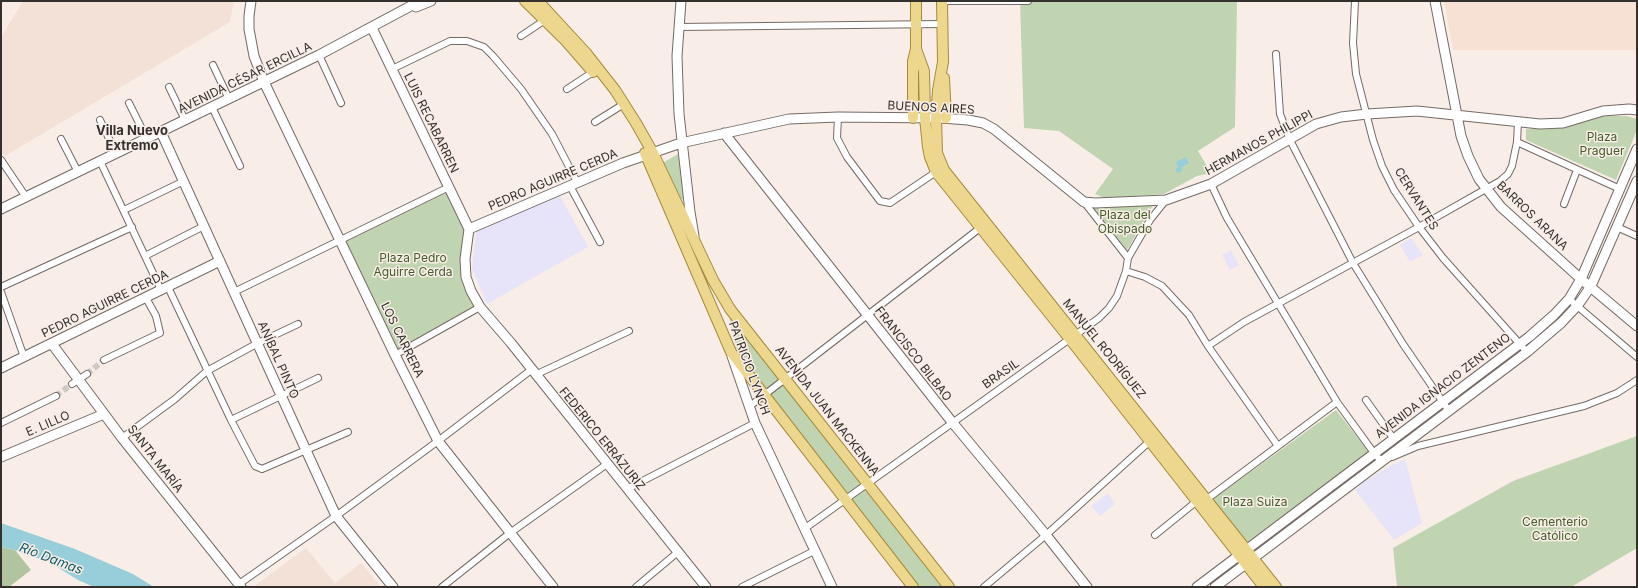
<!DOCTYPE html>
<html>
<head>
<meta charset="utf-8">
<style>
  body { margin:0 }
  #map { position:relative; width:1638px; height:588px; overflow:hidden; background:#f9eee7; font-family:Inter,sans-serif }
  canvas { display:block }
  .frame { position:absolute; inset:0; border:2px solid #34302d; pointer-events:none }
</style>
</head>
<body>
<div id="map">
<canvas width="1638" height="588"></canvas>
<div class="frame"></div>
</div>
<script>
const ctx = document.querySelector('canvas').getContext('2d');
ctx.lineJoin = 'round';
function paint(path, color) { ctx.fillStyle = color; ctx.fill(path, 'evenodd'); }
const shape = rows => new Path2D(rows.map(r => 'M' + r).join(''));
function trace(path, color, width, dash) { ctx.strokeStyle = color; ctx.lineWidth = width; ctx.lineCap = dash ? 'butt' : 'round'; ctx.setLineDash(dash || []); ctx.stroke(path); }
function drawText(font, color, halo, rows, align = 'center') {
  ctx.font = font + ' Inter,sans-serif'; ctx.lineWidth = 3; ctx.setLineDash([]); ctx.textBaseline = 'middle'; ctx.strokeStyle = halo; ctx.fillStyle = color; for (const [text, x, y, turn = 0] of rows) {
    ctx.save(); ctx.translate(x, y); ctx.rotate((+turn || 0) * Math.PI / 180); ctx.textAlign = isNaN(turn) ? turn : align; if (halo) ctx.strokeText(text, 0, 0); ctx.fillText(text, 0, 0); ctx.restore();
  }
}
paint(shape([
  [23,1,234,1,230,22,5,156,1,152,1,37],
  [306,548,335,583,361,563,381,587,253,587]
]), '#f3e0d7');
paint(shape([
  [558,192,588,247,487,304,472,269,476,232],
  [1411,238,1423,255,1410,262,1400,245],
  [1231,250,1239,265,1230,270,1222,255],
  [1405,459,1422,523,1394,540,1355,490,1365,481,1388,467],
  [1108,493,1115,504,1100,516,1091,506]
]), '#e7e3f9');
paint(shape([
  [1444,1,1637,1,1637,50,1453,50]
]), '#f7e1d4');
paint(shape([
  [1020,1,1237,1,1235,127,1198,151,1211,173,1197,176,1164,194,1105,198,1095,194,1113,169,1059,131,1024,128],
  [1604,116,1626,116,1637,119,1637,130,1616,180,1526,140,1526,129,1564,128],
  [678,154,686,194,682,200,661,164],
  [449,191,467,228,463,259,476,305,398,349,346,241],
  [1153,205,1127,250,1092,206],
  [727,309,948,587,916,587,740,362],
  [1336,410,1369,452,1247,542,1213,499],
  [1637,436,1637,548,1571,587,1397,587,1393,548,1513,481]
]), '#c0d4b1');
paint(shape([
  [1,547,15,550,31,570,9,587,1,587]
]), '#b0c59f');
paint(shape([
  [1186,157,1189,163,1182,167,1182,171,1178,173,1175,170,1178,167,1176,162],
  [1,523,75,549,133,574,154,587,94,587,78,580,49,562,15,550,1,547]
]), '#98ced9');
trace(shape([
  [87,374,104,360],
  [56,396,72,384]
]), '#d2c8c2', 6, [6, 3]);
const street = shape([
  [940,1,1028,1],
  [1355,1,1353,43,1356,74,1373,140,1382,166,1394,190,1419,227,1443,258,1527,352],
  [678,27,942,24],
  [521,36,545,20],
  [1276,54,1280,114,1290,140,1353,263,1403,344,1449,411],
  [319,55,341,103],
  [213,65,229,99],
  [392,69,450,41,467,41,484,47,493,56,521,89,552,134,577,182],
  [169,87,185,120],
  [567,89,593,72],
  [129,103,147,139],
  [212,107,240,166],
  [838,117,837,138,847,157,880,201,890,203,936,172],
  [100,120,116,153],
  [595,122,619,107],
  [61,139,78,172],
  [1517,142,1620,189],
  [1,160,26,197],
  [100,161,161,290],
  [1211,184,1227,218,1337,402,1374,453,1382,462,1384,461],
  [570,186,600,242],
  [1084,202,1128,258],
  [1564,204,1577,170],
  [124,210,184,181],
  [1617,227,1637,236],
  [145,256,204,226],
  [1126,271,1145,277,1162,286,1189,315,1208,346,1278,446],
  [1,287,132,227],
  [168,287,231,420,255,466,262,469,348,432],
  [1,292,24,357],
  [234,292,449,187],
  [1569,299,1637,357],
  [1208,346,1244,322,1419,227,1500,181,1508,174,1512,166,1517,142,1518,122],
  [395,355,480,307],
  [104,360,160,333,156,316,146,298],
  [535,375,629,331],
  [72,384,87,374],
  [1366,400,1393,438],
  [750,406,980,228],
  [231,420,318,378],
  [1,423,56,396],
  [122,438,175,399,207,371,258,343,298,324],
  [1392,457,1418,446,1584,406,1617,393,1637,380],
  [627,489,755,423],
  [1207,499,1337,402],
  [804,529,1099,318,1109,308,1117,296,1126,271,1128,258,1150,220,1166,200],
  [1155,535,1197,501],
  [239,584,336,516,438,441,531,370],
  [442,587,510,533,607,464],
  [636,587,678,552],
  [742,587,814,551],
  [984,587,1046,535,1150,441]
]);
const secondary = shape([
  [251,1,249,16,249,29,254,56,264,82,395,355,438,441,553,587],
  [681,1,677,56,679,114,690,212,694,236],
  [1435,1,1461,136,1468,156,1479,179,1501,207,1581,279,1637,326],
  [416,7,431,1],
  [372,28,469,229],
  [161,132,336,516,393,587],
  [724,133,952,422,1046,535,1087,587],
  [1,209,319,55,420,1],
  [469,229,623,163,681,143,789,119,838,117,941,118,968,120,983,123,994,129,1084,202,1095,203,1166,200,1211,184,1316,124,1341,117,1367,114,1417,111,1540,124,1563,123,1603,111,1629,109,1637,110],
  [469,229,465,259,466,277,471,291,480,307,511,343,706,587],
  [52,344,122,438,241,587],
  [732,356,755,423,832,587],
  [1,368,220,261],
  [1,457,104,414],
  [1197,587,1529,337,1554,315,1569,299,1581,279,1637,149],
  [1215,587,1527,352,1561,323,1578,305,1591,286,1637,181]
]);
const primary = shape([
  [525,1,566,41,593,72],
  [538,1,586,53,615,90,636,123,653,153,713,280,730,309,949,587],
  [916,1,916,49,924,71,925,118,928,147,930,157,936,172,1070,339,1264,587],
  [942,1,943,62,938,90,936,118,937,153,944,170,1276,587],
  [944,78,946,118],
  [913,118,913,61,916,49],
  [645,153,731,352,913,587]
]);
trace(street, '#746a65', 8);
trace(secondary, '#746a65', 11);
trace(primary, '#a48b3c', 12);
trace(street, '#fff', 6);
trace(secondary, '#fff', 9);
trace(primary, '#edd78f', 10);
drawText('12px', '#34302d', '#f9eee7', [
  ["AVENIDA CÉSAR ERCILLA",245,78,-26],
  ["BUENOS AIRES",931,108,3],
  ["LUIS RECABARREN",431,123,64],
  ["HERMANOS PHILIPPI",1259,143,-29],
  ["PEDRO AGUIRRE CERDA",553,180,-23],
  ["CERVANTES",1416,199,58],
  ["BARROS ARANA",1532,216,44],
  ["PEDRO AGUIRRE CERDA",105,304,-26],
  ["LOS CARRERA",402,340,64],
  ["MANUEL RODRÍGUEZ",1104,349,51],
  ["FRANCISCO BILBAO",913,354,52],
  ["ANÍBAL PINTO",278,360,66],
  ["PATRICIO LYNCH",749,368,70],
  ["BRASIL",1001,374,-35],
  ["AVENIDA IGNACIO ZENTENO",1443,386,-37],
  ["AVENIDA JUAN MACKENNA",827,411,52],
  ["E. LILLO",48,424,-23],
  ["FEDERICO ERRÁZURIZ",602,439,51],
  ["SANTA MARÍA",155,459,52]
]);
drawText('12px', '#425e28', '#f9eee7', [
  ["Plaza",1602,137],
  ["Praguer",1602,151],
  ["Plaza del",1125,215],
  ["Obispado",1125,229],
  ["Plaza Pedro",413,258],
  ["Aguirre Cerda",413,272],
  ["Plaza Suiza",1255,502],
  ["Cementerio",1555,522],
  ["Católico",1555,536]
]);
drawText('bold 13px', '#34302d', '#f9eee7', [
  ["Villa Nuevo",132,131],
  ["Extremo",132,146]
]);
drawText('italic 13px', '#115c67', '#f9eee7', [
  ["Río Damas",51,559,21]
]);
</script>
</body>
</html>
